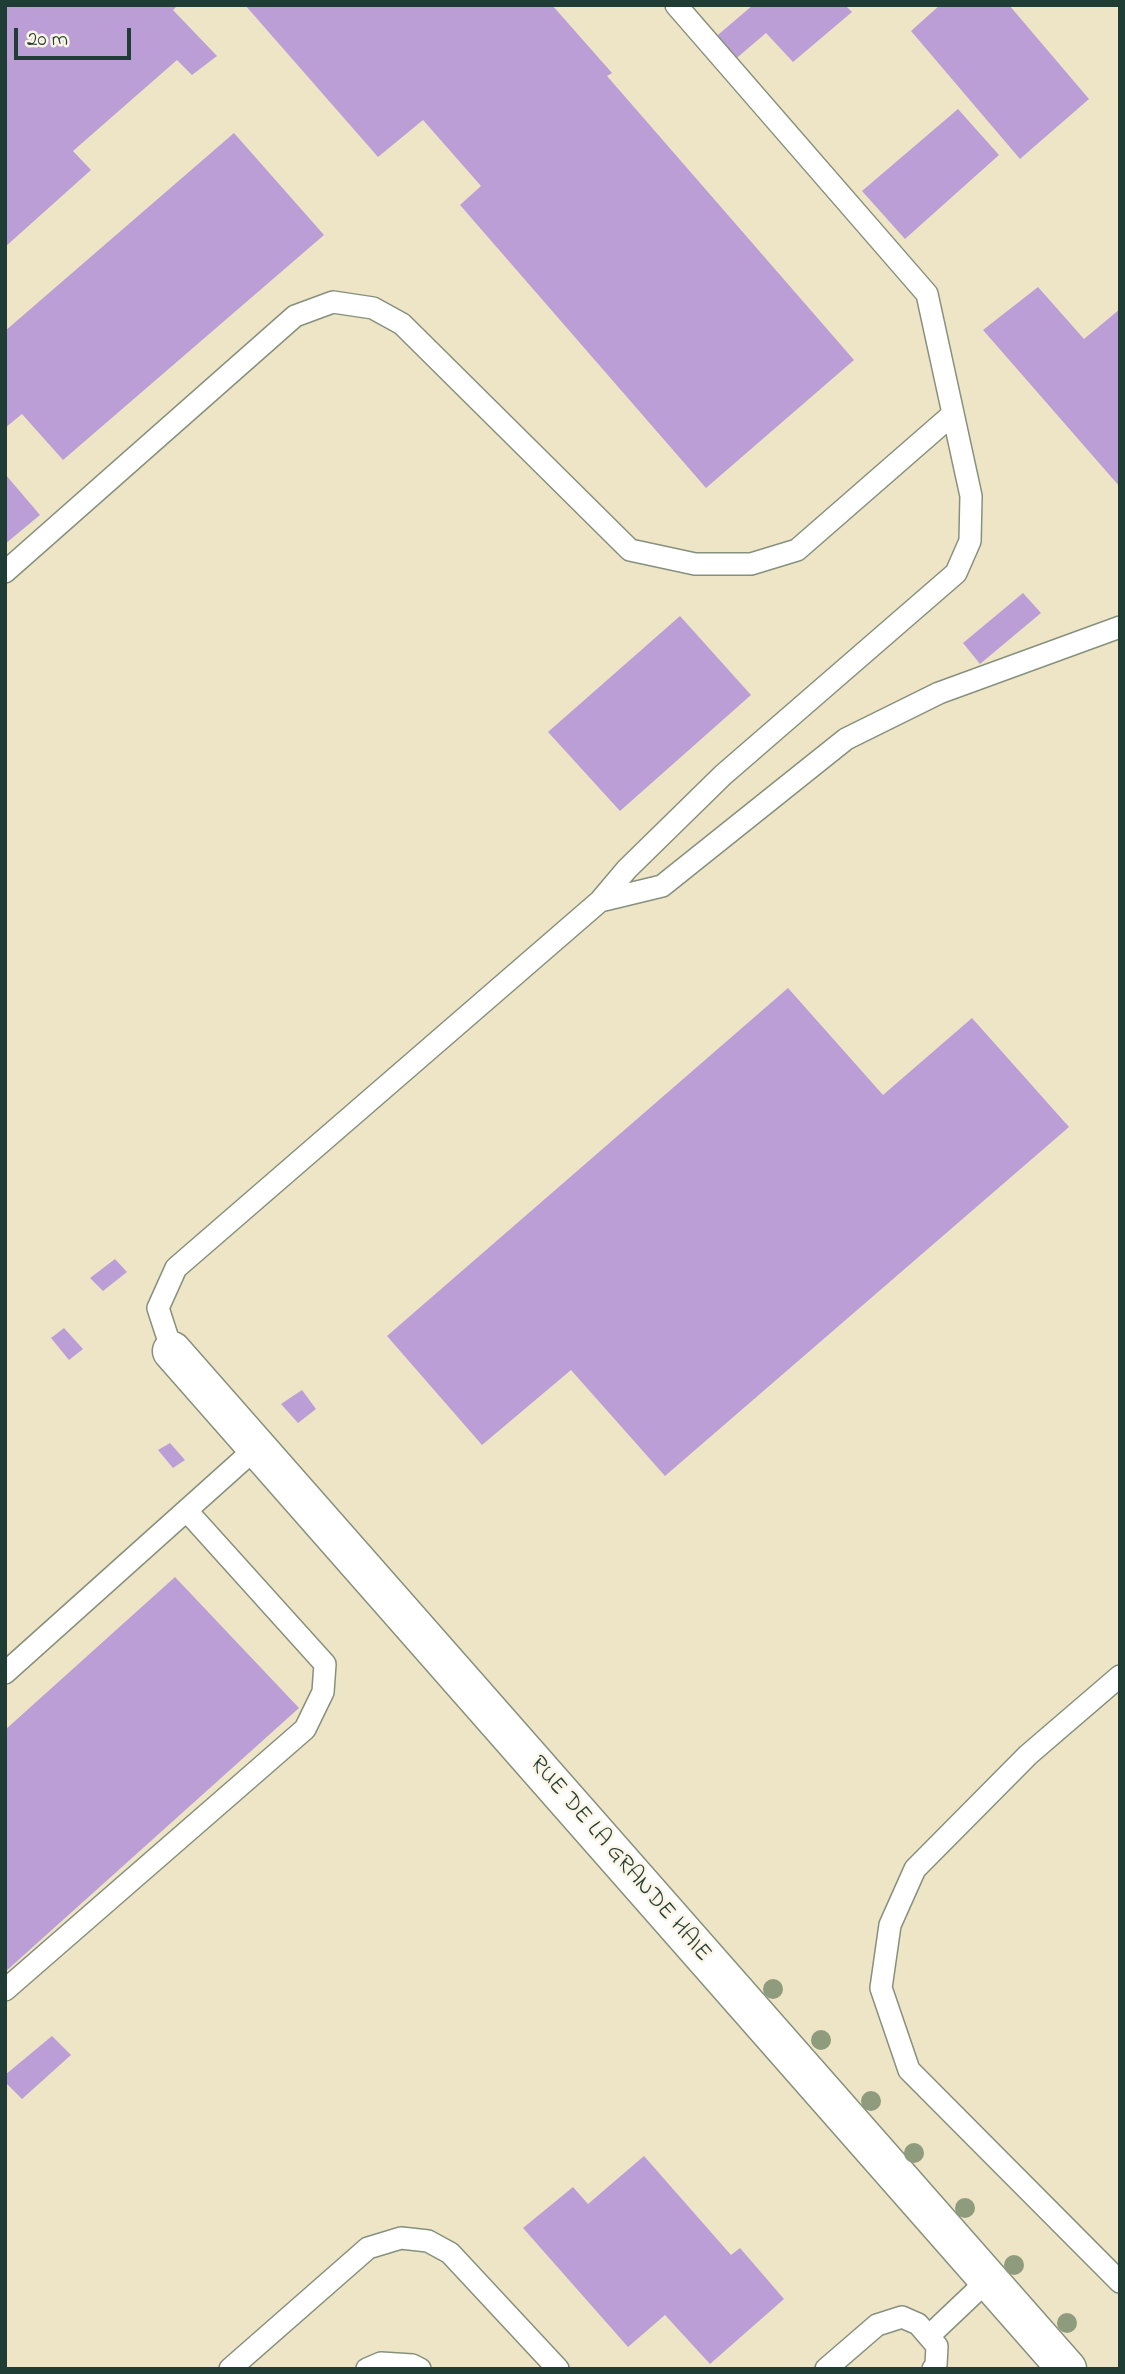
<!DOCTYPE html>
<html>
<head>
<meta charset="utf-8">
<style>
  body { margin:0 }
  #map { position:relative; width:1125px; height:2374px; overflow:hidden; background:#ede5c6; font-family:"Indie Flower",sans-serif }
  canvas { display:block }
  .frame { position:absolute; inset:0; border:7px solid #1f3d34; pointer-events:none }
  .scale { position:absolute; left:14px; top:28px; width:117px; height:32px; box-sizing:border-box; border:4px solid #1f3d34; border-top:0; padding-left:9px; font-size:21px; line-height:24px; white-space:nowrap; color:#1f3d34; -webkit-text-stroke:5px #fcf5e5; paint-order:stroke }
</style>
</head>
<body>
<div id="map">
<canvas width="1125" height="2374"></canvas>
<div class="frame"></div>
<div class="scale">20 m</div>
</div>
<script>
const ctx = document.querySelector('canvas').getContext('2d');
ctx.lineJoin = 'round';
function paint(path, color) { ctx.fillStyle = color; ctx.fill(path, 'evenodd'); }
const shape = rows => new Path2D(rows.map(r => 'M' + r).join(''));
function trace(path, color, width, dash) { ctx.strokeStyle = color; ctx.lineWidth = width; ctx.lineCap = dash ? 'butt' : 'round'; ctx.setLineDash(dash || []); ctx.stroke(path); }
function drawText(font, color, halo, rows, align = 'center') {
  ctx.font = font + ' "Indie Flower",sans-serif'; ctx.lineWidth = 5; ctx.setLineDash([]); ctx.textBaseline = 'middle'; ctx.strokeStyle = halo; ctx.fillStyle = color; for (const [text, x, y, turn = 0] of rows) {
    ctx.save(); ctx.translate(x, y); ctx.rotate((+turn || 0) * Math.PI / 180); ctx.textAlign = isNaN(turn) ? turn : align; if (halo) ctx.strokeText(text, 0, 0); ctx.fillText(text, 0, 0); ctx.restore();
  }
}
paint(shape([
  [5,5,178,5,173,10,217,56,192,75,177,60,73,151,91,170,5,247],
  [245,5,552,5,612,73,607,76,854,360,706,488,460,205,481,186,423,120,378,157],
  [753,5,845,5,852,12,793,62,766,33,732,62,712,40],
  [940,5,1009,5,1089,99,1020,159,911,31],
  [958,109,999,155,905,239,862,191],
  [234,133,324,235,63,460,22,414,5,428,5,331],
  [1038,287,1084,339,1120,309,1120,487,983,330],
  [5,474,40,515,5,544],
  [1023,593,1041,613,980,664,963,643],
  [680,616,751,695,620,811,548,732],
  [788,988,883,1095,972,1018,1069,1127,665,1476,571,1370,482,1445,387,1336],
  [115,1259,127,1272,103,1291,90,1278],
  [64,1328,83,1349,69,1360,51,1338],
  [302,1390,316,1409,298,1423,281,1404],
  [170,1443,185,1460,173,1468,158,1450],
  [175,1577,299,1708,5,1972,5,1730],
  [52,2036,71,2055,22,2099,5,2082,5,2075],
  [644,2156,731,2255,740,2248,784,2299,710,2364,665,2315,628,2347,523,2228,573,2187,588,2204]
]), '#bc9ed7');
const service = shape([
  [5,572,295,316,333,302,373,308,402,324,630,550,695,564,751,564,797,550,953,414],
  [600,901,627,869,723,775,956,573,970,541,971,496,927,294,676,5],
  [172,1351,158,1308,176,1268,600,901,662,886,846,739,939,693,1120,627],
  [5,1673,256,1448],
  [1120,1676,1028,1755,915,1869,890,1925,881,1988,909,2070,1120,2282],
  [5,1990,305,1729,323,1692,325,1664,187,1511],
  [930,2335,988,2280],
  [230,2369,368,2248,401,2238,428,2241,450,2253,558,2369],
  [367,2369,381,2363,412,2365,420,2369],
  [826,2369,877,2325,902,2317,918,2324,937,2346,936,2365,933,2369]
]);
const minor = shape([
  [172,1351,1067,2369]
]);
trace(service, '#86917d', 24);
trace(minor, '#86917d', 41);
trace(service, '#fff', 21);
trace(minor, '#fff', 38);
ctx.fillStyle = '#8f9b7d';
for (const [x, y] of [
  [773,1989],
  [821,2040],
  [871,2101],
  [914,2153],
  [965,2208],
  [1014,2265],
  [1067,2323]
]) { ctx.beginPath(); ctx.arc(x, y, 10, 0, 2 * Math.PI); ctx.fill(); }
drawText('24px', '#1f3d34', '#fcf5e5', [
  ["RUE DE LA GRANDE HAIE",619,1860,49]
]);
</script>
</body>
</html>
